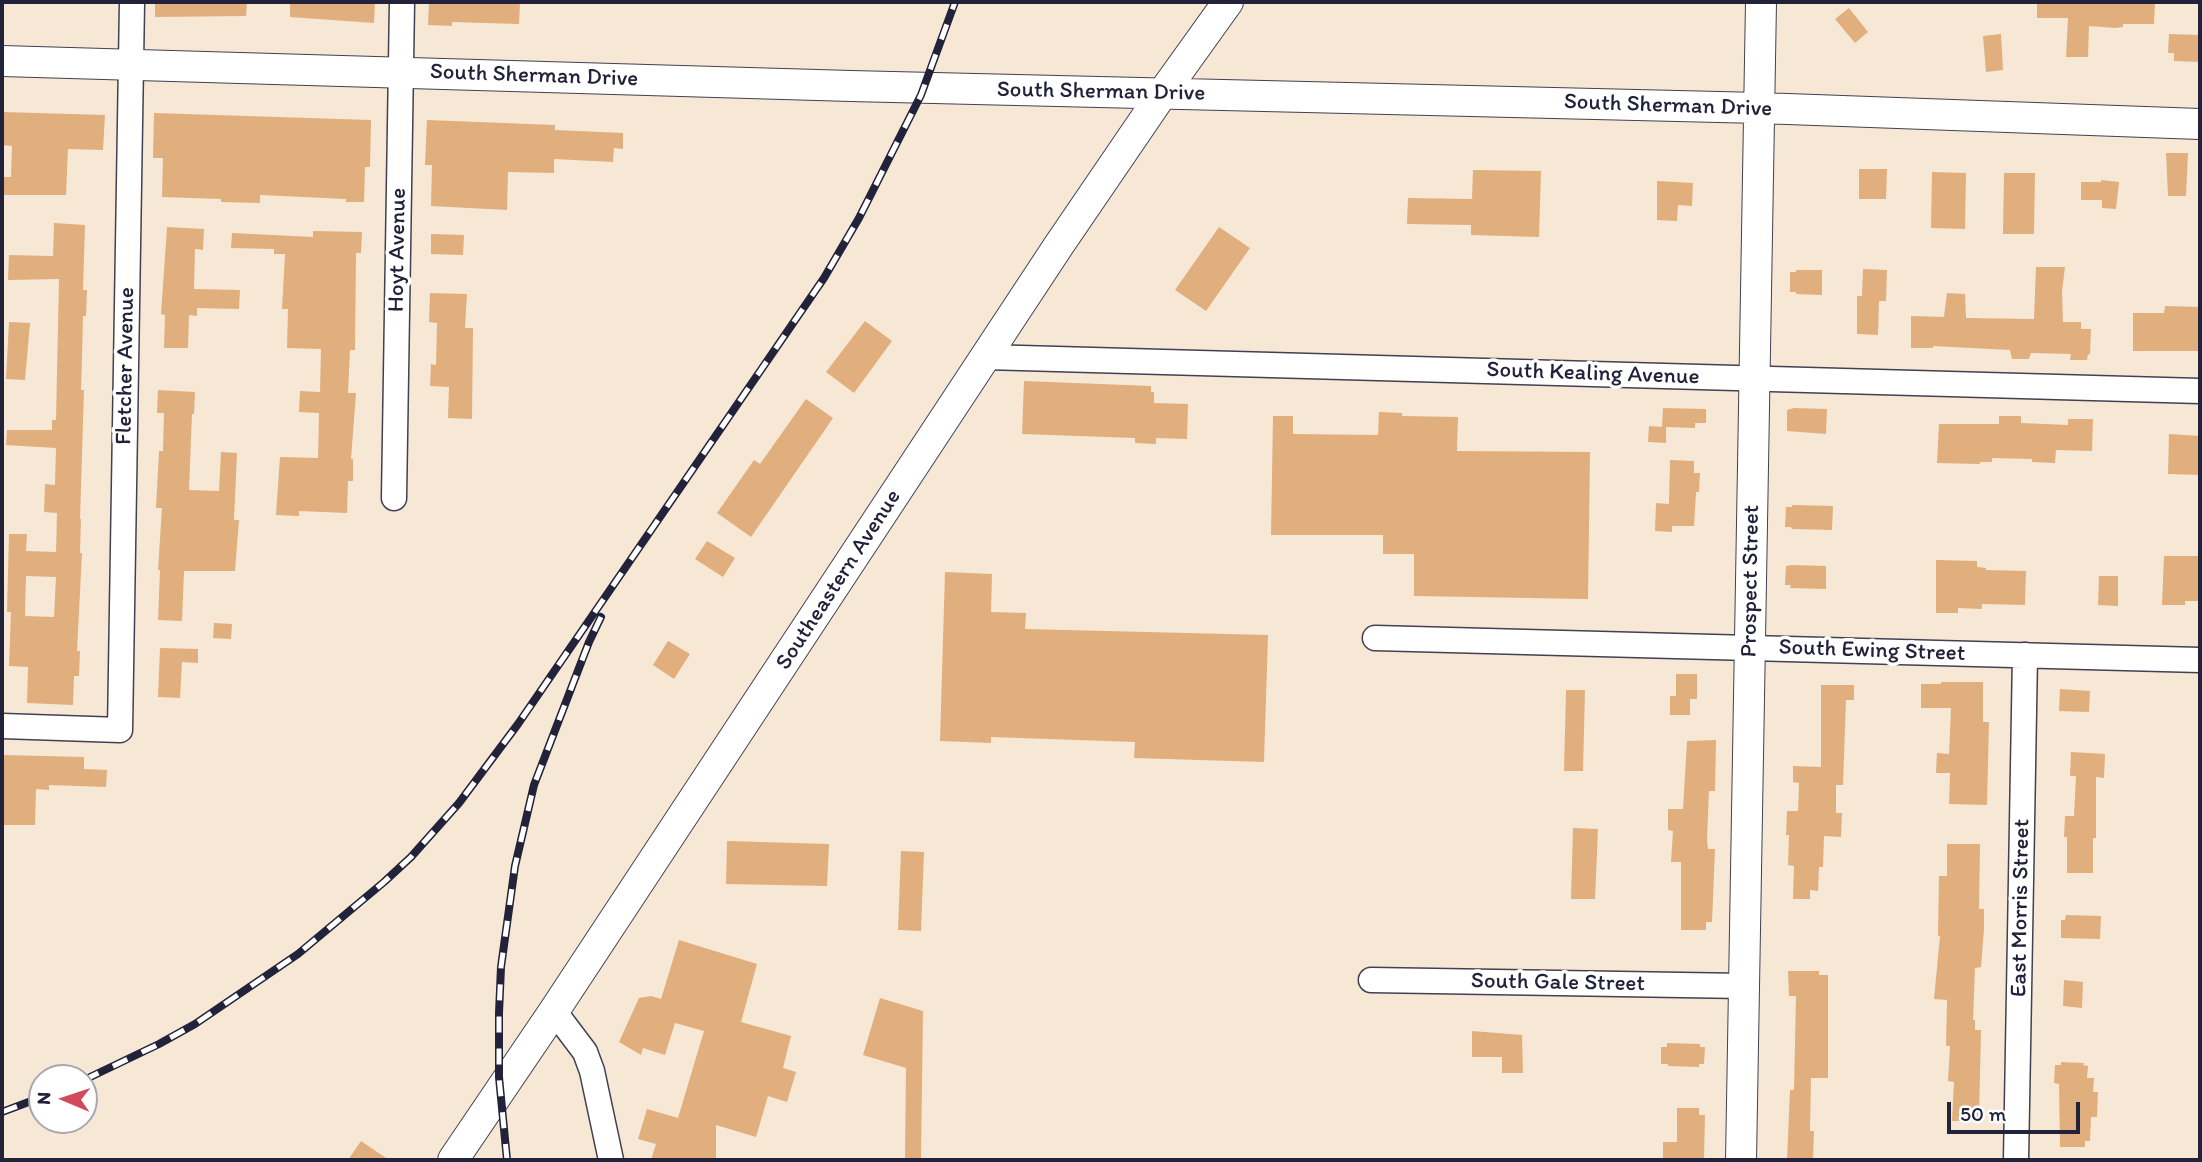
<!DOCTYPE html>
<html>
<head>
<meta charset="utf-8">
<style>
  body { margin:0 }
  #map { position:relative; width:2202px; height:1162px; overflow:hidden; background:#f7e8d5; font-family:Itim,sans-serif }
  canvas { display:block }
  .frame { position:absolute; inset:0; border:4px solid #22223b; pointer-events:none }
  .north { position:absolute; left:28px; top:1064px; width:70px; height:70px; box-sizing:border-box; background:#fff; border:2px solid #a7a7b1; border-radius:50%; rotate:272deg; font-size:19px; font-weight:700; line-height:28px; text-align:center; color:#22223b }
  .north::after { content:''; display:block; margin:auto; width:24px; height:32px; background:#d1495b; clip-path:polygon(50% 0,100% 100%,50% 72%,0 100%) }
  .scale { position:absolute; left:1947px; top:1102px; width:133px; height:32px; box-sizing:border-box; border:4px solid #22223b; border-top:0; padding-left:9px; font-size:21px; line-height:24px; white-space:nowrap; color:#22223b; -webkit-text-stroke:5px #fff; paint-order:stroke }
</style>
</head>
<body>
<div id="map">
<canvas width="2202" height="1162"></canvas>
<div class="frame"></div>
<div class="north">N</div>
<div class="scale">50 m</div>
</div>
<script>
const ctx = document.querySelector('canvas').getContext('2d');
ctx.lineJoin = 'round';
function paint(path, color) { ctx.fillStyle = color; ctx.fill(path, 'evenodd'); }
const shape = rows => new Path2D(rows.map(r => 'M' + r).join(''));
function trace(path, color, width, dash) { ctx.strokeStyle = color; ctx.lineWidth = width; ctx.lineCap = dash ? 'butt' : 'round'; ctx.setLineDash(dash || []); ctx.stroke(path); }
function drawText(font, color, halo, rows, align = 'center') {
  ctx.font = font + ' Itim,sans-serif'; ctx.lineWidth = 7; ctx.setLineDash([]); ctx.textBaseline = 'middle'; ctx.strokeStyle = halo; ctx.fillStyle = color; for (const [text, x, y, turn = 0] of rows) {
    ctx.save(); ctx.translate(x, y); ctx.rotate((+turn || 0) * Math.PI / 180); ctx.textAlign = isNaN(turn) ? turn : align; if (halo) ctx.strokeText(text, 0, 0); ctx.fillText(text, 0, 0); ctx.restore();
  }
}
paint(shape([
  [155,2,247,2,246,16,155,17],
  [290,2,375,2,374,23,290,17],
  [429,2,520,2,519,24,452,22,452,26,428,25],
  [2037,2,2155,2,2154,24,2123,24,2123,27,2115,28,2089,26,2088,57,2066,57,2068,18,2037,18],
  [1849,8,1868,32,1855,43,1835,19],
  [2001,34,2003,70,1986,72,1983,36],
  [2169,34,2200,35,2200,62,2174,61,2174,53,2168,53],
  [2,112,105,115,103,150,68,149,66,195,2,195,2,177,11,177,12,146,2,145],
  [154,113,371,120,370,167,365,167,364,202,346,202,346,199,260,195,260,203,221,202,221,199,162,197,163,158,153,158],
  [427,120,555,125,555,130,623,133,623,149,614,148,613,162,554,159,554,173,508,172,507,210,431,206,432,165,425,165],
  [2166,153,2188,153,2186,196,2168,196],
  [1859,169,1887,169,1886,199,1859,199],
  [1473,170,1541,171,1539,237,1471,235,1471,225,1407,224,1408,198,1472,199],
  [1932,172,1966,173,1965,229,1931,228],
  [2004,173,2035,173,2034,234,2003,234],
  [2101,180,2119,182,2116,209,2102,208,2102,200,2081,200,2081,182,2101,182],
  [1657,181,1693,183,1692,206,1678,205,1677,221,1657,220],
  [54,223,85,225,83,290,87,290,86,316,83,316,82,358,81,390,84,390,80,519,81,519,80,553,82,553,77,651,80,651,79,676,74,676,73,705,27,703,28,667,9,666,11,612,7,612,9,534,27,534,26,551,56,552,57,513,44,512,45,484,55,485,56,448,6,445,7,430,52,430,52,420,56,420,59,279,8,280,9,255,53,256],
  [26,576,56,577,54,617,25,616],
  [167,227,204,229,203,250,195,249,194,289,240,290,239,309,197,308,197,316,189,315,188,348,164,348,165,315,161,314],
  [1219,227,1250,248,1206,311,1175,290],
  [313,231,362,232,361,253,356,253,355,350,350,350,348,393,356,393,351,459,353,459,353,481,348,481,347,513,299,511,299,516,276,515,280,457,318,458,319,413,299,412,300,391,320,392,321,349,287,348,288,309,282,309,285,254,274,254,274,249,231,248,232,233,313,237],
  [431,234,464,235,463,255,431,254],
  [2036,267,2065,267,2062,291,2063,322,2081,322,2081,329,2091,329,2090,355,2088,354,2087,360,2070,360,2071,354,2031,353,2029,359,2012,359,2010,350,1933,346,1933,348,1911,348,1911,316,1944,317,1947,293,1965,294,1966,318,2034,319],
  [1863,269,1887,270,1886,301,1879,301,1878,335,1857,334,1857,296,1862,296],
  [1796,270,1822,270,1822,295,1796,294,1796,292,1790,292,1790,272,1796,272],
  [430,293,467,294,465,328,473,328,472,419,448,418,449,387,430,386,431,364,436,365,437,323,429,322],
  [2165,306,2200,307,2200,351,2133,351,2133,313,2164,313],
  [865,321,892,341,854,393,826,372],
  [9,322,30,323,25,380,6,379],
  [1024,381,1151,386,1151,392,1154,392,1154,403,1188,404,1187,439,1156,438,1156,444,1135,443,1135,438,1022,434],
  [158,390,195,392,194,414,192,414,189,490,219,491,221,452,237,453,234,520,239,520,235,571,184,571,182,621,158,620,160,570,158,570,162,508,156,508,159,451,163,451,164,413,157,413],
  [806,399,833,418,751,537,717,513,754,460,760,464],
  [1663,408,1706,409,1706,423,1695,423,1695,428,1666,427,1666,443,1648,442,1649,426,1662,427],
  [1794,408,1827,409,1826,434,1787,431,1787,410],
  [1379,412,1402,413,1402,416,1458,417,1457,451,1590,452,1588,599,1414,596,1414,554,1383,554,1383,535,1271,535,1273,416,1293,416,1293,434,1378,435],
  [1999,416,2021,416,2021,423,2068,425,2068,419,2093,419,2092,451,2056,450,2055,463,2032,462,2032,459,1992,458,1992,462,1980,462,1980,464,1937,463,1939,424,1999,424],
  [2169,434,2200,436,2200,475,2168,474],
  [1670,460,1694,461,1694,473,1700,473,1699,492,1696,492,1694,526,1672,526,1672,532,1655,531,1656,503,1669,504],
  [1792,505,1833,506,1832,530,1792,529,1791,527,1785,527,1786,507,1792,507],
  [707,541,735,558,723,577,695,559],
  [2164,556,2200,556,2200,601,2185,601,2185,605,2162,605],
  [1936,560,1977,561,1977,567,1986,568,1986,570,2026,571,2025,605,1982,604,1982,609,1958,608,1958,613,1936,613],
  [1792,565,1826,566,1826,589,1790,588,1791,585,1785,585,1786,566],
  [945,572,992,574,991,612,1026,613,1025,629,1268,635,1264,762,1134,758,1135,742,991,737,991,743,940,741],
  [2099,576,2118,576,2118,606,2098,605],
  [214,623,232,624,231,639,213,638],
  [668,641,690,654,674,679,653,665],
  [160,648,198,649,198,663,182,662,180,698,158,697],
  [1676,674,1697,674,1697,699,1690,699,1690,715,1670,715,1670,696,1676,696],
  [1941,682,1983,682,1983,722,1989,722,1987,805,1949,804,1950,773,1936,773,1937,753,1949,754,1951,708,1921,708,1921,684,1941,684],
  [1821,685,1854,685,1854,700,1846,700,1843,785,1836,785,1836,813,1842,813,1841,837,1824,836,1823,867,1819,867,1818,891,1810,890,1810,899,1793,899,1794,866,1788,865,1789,835,1786,835,1787,811,1798,811,1799,783,1793,782,1793,766,1821,767],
  [2060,689,2090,691,2089,712,2059,711],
  [1566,690,1585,690,1583,771,1564,771],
  [1716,740,1715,791,1709,791,1707,839,1708,849,1715,849,1712,922,1706,922,1706,930,1681,930,1681,862,1671,862,1673,831,1668,830,1668,809,1683,809,1687,741],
  [2071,752,2105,754,2104,778,2096,777,2096,838,2093,838,2093,873,2067,873,2067,837,2064,837,2065,816,2074,816,2076,776,2070,776],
  [2,755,84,757,84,769,107,770,106,787,49,785,49,790,36,789,35,825,2,825],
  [1573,828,1598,829,1595,899,1571,899],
  [727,841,829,844,827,886,726,884],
  [1947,844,1980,844,1979,909,1984,909,1984,929,1981,967,1975,968,1973,1020,1975,1020,1975,1030,1981,1030,1979,1117,1975,1117,1975,1121,1952,1121,1954,1082,1948,1081,1950,1046,1946,1046,1947,1000,1934,999,1940,936,1938,936,1939,876,1947,876],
  [901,851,924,852,921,931,898,930],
  [2066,915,2101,916,2100,939,2061,938,2061,920,2065,920],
  [679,940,757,964,741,1022,791,1036,783,1068,796,1072,787,1102,768,1096,756,1137,716,1125,716,1160,651,1160,656,1144,638,1139,647,1109,678,1118,704,1031,675,1023,665,1055,643,1048,641,1055,619,1042,639,998,651,996,661,999],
  [1788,971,1819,971,1819,975,1828,975,1828,1078,1811,1078,1810,1131,1814,1131,1813,1160,1787,1160,1790,1090,1794,1090,1796,996,1789,996],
  [2064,980,2083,982,2082,1008,2063,1006],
  [880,998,923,1011,921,1160,905,1160,906,1068,863,1055],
  [1472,1031,1522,1035,1523,1073,1502,1073,1502,1057,1472,1057],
  [1667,1043,1700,1044,1700,1047,1705,1047,1704,1064,1699,1064,1699,1067,1668,1066,1668,1064,1661,1064,1661,1047,1667,1047],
  [2061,1062,2084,1063,2083,1065,2088,1066,2087,1078,2094,1078,2093,1092,2098,1092,2097,1117,2091,1117,2090,1141,2085,1141,2085,1147,2060,1147,2059,1084,2054,1083,2055,1065,2061,1065],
  [1677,1108,1699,1108,1699,1115,1705,1115,1704,1158,1698,1158,1698,1160,1663,1160,1663,1142,1677,1142],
  [361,1141,389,1160,348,1160]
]), '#e1ae7d');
const minor = shape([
  [985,357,2200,391],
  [394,498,402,2],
  [1375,638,2200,660],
  [2,726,120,730,132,2],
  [1371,980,1744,986],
  [554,1011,585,1052,592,1071,611,1160],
  [2016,1160,2025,655]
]);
const major = shape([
  [2,61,851,86,1760,108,2200,124],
  [453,1160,554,1011,1059,245,1162,94,1228,2],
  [1741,1160,1761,2]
]);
trace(minor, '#424052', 27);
trace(major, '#424052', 32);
trace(minor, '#fff', 24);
trace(major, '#fff', 30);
const rail = shape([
  [84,1080,159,1044,195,1024,298,954,384,882,411,857,459,803,518,724,824,278,859,218,921,95,955,2],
  [2,1112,42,1097],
  [507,1160,499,1077,499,1013,501,967,515,866,534,785,589,642,601,617]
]);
trace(rail, '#22223b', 8);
trace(rail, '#fff', 5, [16]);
drawText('23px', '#22223b', '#fff', [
  ["South Sherman Drive",534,76,2],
  ["South Sherman Drive",1101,92,1],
  ["South Sherman Drive",1668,106,2],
  ["Hoyt Avenue",398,250,-89],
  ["Fletcher Avenue",126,366,-89],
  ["South Kealing Avenue",1593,374,2],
  ["Southeastern Avenue",839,580,-57],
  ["Prospect Street",1751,581,-89],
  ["South Ewing Street",1872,651,2],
  ["East Morris Street",2021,908,-89],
  ["South Gale Street",1558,983,1]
]);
</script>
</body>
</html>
